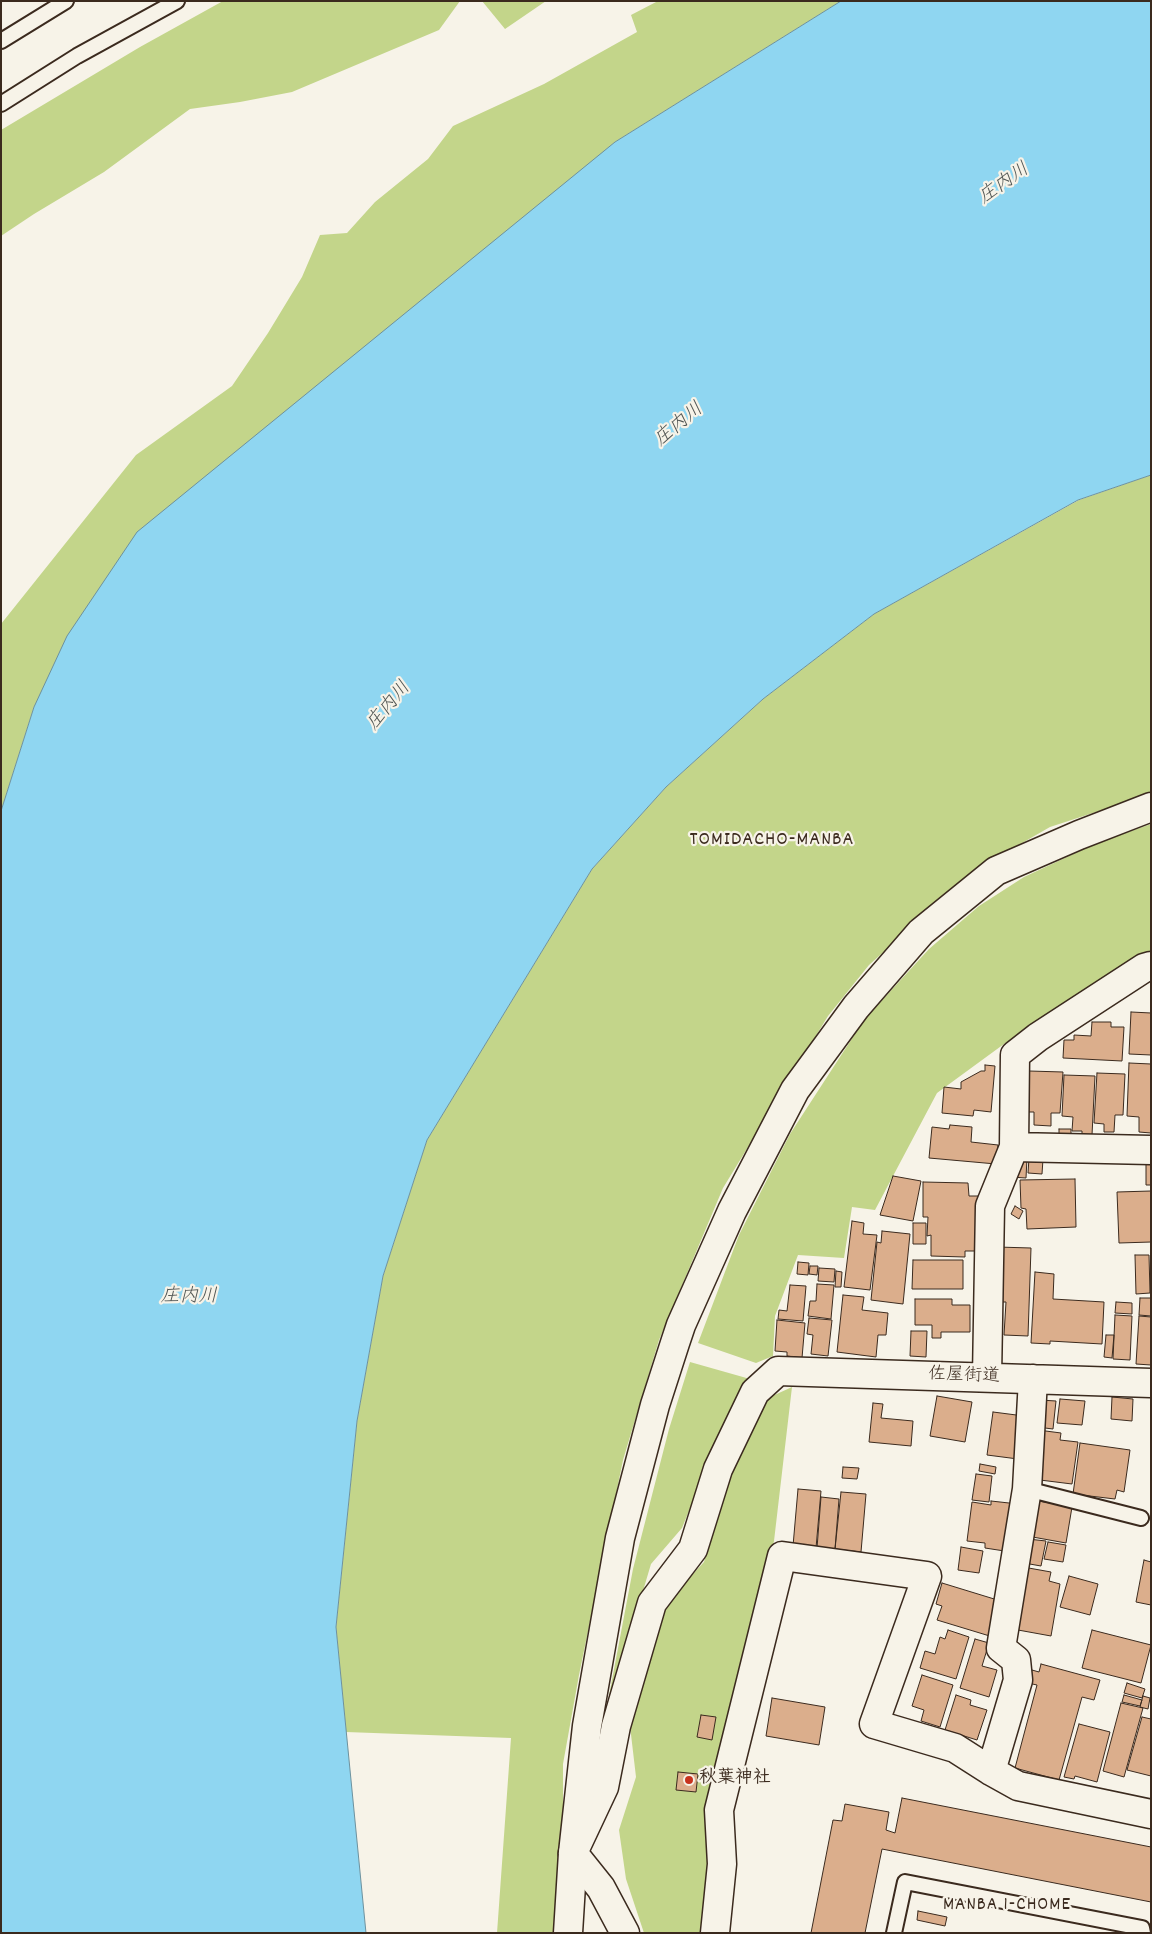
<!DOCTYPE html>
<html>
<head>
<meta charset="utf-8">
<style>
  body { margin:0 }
  #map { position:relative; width:1152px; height:1934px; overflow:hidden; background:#f7f3e8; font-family:Dekko,sans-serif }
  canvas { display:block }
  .frame { position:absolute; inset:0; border:2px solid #3b2a1e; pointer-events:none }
</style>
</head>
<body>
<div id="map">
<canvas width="1152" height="1934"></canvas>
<div class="frame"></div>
</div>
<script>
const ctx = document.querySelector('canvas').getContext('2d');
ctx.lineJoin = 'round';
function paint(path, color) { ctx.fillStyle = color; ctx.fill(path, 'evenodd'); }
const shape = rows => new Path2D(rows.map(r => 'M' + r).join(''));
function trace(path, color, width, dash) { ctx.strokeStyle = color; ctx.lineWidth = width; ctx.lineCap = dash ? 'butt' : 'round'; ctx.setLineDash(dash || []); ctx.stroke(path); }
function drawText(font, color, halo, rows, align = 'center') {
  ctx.font = font + ' Dekko,"Klee One",sans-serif'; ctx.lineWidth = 4.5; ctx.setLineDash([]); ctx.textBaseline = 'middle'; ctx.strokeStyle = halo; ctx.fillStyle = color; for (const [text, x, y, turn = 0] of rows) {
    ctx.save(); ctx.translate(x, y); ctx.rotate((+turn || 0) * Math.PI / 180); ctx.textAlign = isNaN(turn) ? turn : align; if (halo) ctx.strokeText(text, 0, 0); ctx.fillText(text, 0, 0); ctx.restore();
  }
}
paint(shape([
  [223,1,460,1,439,30,292,92,240,102,190,109,104,172,34,214,1,236,1,130,140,47],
  [482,1,546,1,505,29],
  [658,1,841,1,615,142,34,707,1,811,1,624,136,455,232,386,268,333,302,277,320,235,347,233,375,202,428,159,453,126,544,84,637,32,631,15],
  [1151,475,1151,794,1050,827,975,870,869,965,828,1016,723,1188,659,1340,623,1460,579,1675,563,1764,563,1810,553,1933,497,1933,511,1738,346,1732,336,1627,357,1421,383,1276,427,1140,592,869,666,787,763,699,874,614,1079,500],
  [1151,824,1151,952,1138,956,1004,1044,937,1093,875,1210,852,1207,844,1258,798,1255,775,1316,773,1356,756,1363,698,1343,739,1235,790,1134,864,1020,929,949,979,906,1024,877,1095,844],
  [690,1362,750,1379,711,1456,682,1528,651,1564,604,1722,633,1569,669,1429],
  [792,1387,774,1541,708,1809,713,1865,703,1933,644,1933,626,1879,619,1830,636,1777,630,1726,668,1601,704,1562,728,1478,768,1398]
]), '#c3d58a');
const water = shape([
  [841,1,1151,1,1151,475,1078,500,874,614,763,699,666,787,592,869,427,1140,383,1276,357,1421,336,1627,366,1933,1,1933,1,811,34,707,67,636,137,532,615,142,841,1]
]);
paint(water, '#8fd6f1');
trace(water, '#6d919d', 1);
const building = shape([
  [1131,1012,1151,1013,1151,1055,1129,1054,1131,1012],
  [1092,1022,1111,1022,1111,1027,1124,1027,1122,1061,1063,1058,1064,1040,1074,1040,1074,1035,1091,1036,1092,1022],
  [1129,1063,1151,1064,1151,1133,1139,1132,1139,1117,1127,1116,1129,1063],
  [985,1065,995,1066,991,1112,974,1110,973,1116,942,1113,944,1087,961,1089,961,1082,981,1071,985,1071,985,1065],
  [1029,1071,1063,1072,1060,1113,1051,1113,1051,1126,1034,1125,1034,1112,1027,1112,1029,1071],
  [1097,1073,1125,1074,1123,1115,1115,1115,1114,1132,1104,1132,1104,1124,1094,1123,1097,1073],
  [1064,1075,1095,1076,1092,1135,1082,1134,1082,1131,1072,1131,1073,1117,1062,1116,1064,1075],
  [950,1125,972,1127,971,1142,998,1145,996,1164,929,1158,932,1127,949,1129,950,1125],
  [1059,1129,1071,1129,1071,1137,1059,1137,1059,1129],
  [1019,1158,1027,1158,1026,1178,1011,1177,1019,1158],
  [1029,1158,1043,1159,1042,1174,1028,1173,1029,1158],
  [1146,1161,1151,1161,1151,1185,1146,1185,1146,1161],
  [893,1176,921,1181,913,1221,880,1215,893,1176],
  [1075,1179,1076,1227,1027,1229,1026,1209,1021,1208,1020,1180,1075,1179],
  [923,1182,968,1183,969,1196,982,1196,982,1251,965,1251,965,1257,931,1256,931,1235,927,1236,928,1217,923,1217,923,1182],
  [1151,1191,1151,1242,1119,1243,1117,1192,1151,1191],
  [1015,1206,1023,1211,1019,1219,1011,1214,1015,1206],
  [852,1221,864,1223,863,1234,877,1235,870,1290,844,1287,852,1221],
  [913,1223,926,1223,926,1244,913,1244,913,1223],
  [882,1231,910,1234,903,1304,871,1300,877,1242,881,1243,882,1231],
  [997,1247,1031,1248,1028,1336,1004,1335,1006,1302,995,1302,997,1247],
  [1135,1255,1149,1255,1150,1293,1136,1294,1135,1255],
  [913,1260,963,1260,963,1289,912,1289,913,1260],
  [798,1262,809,1263,808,1275,797,1274,798,1262],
  [810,1266,818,1266,817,1275,809,1274,810,1266],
  [819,1268,835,1269,834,1282,818,1281,819,1268],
  [836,1271,842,1272,841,1287,835,1287,836,1271],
  [1035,1272,1054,1274,1053,1299,1104,1302,1102,1344,1050,1341,1050,1344,1031,1343,1035,1272],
  [817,1284,834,1285,831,1319,808,1316,810,1301,816,1301,817,1284],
  [790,1285,806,1286,803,1321,778,1319,779,1310,787,1311,790,1285],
  [843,1295,864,1297,862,1310,888,1313,886,1335,878,1335,876,1357,837,1352,843,1295],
  [1140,1298,1151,1298,1151,1316,1139,1315,1140,1298],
  [915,1299,952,1299,952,1305,970,1305,970,1332,941,1332,941,1338,932,1338,932,1325,915,1325,915,1299],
  [1116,1302,1132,1303,1132,1314,1115,1313,1116,1302],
  [1115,1315,1132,1316,1130,1360,1113,1359,1115,1315],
  [1139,1316,1151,1317,1151,1365,1136,1364,1139,1316],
  [809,1318,832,1320,828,1356,811,1354,813,1335,807,1334,809,1318],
  [777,1320,805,1323,802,1358,787,1356,787,1352,775,1351,777,1320],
  [911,1331,927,1331,926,1357,910,1356,911,1331],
  [1106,1335,1114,1335,1112,1358,1104,1357,1106,1335],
  [937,1396,972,1402,965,1442,930,1436,937,1396],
  [1112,1397,1133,1399,1132,1421,1111,1419,1112,1397],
  [1060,1399,1085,1401,1082,1425,1057,1423,1060,1399],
  [1040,1400,1056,1401,1053,1429,1037,1427,1040,1400],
  [873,1403,883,1404,881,1418,913,1421,911,1446,869,1442,873,1403],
  [993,1412,1024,1416,1018,1459,987,1455,993,1412],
  [1038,1430,1061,1433,1060,1440,1078,1442,1072,1484,1032,1479,1038,1430],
  [1080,1443,1130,1450,1124,1492,1117,1490,1115,1499,1073,1494,1080,1443],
  [980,1464,996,1467,995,1474,979,1471,980,1464],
  [843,1467,859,1468,857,1479,842,1478,843,1467],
  [976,1474,992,1476,989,1502,972,1500,976,1474],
  [798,1489,821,1491,816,1548,793,1546,798,1489],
  [841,1492,866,1494,861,1552,835,1549,841,1492],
  [821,1497,839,1499,835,1549,817,1548,821,1497],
  [1033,1500,1072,1507,1066,1543,1027,1536,1033,1500],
  [991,1501,1018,1504,1011,1552,985,1548,985,1543,967,1541,972,1502,991,1505,991,1501],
  [1028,1539,1046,1541,1041,1566,1024,1563,1028,1539],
  [1048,1542,1066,1545,1063,1562,1044,1559,1048,1542],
  [961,1547,983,1551,979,1573,958,1570,961,1547],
  [1144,1560,1151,1562,1151,1605,1136,1602,1144,1560],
  [1023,1567,1051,1572,1049,1581,1060,1584,1051,1636,1018,1630,1019,1626,1012,1625,1023,1567],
  [1069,1576,1098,1584,1090,1615,1060,1607,1069,1576],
  [942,1583,1004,1602,993,1637,937,1620,942,1606,936,1604,942,1583],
  [948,1630,969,1637,956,1679,920,1668,925,1651,935,1654,940,1637,945,1639,948,1630],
  [1092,1630,1151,1645,1141,1683,1082,1668,1092,1630],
  [975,1639,989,1643,982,1666,997,1670,989,1697,960,1688,975,1639],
  [1041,1664,1100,1680,1094,1700,1082,1697,1059,1780,1015,1768,1037,1685,1028,1683,1032,1670,1039,1672,1041,1664],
  [922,1675,953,1685,940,1727,921,1721,924,1710,912,1706,922,1675],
  [1127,1683,1145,1689,1142,1698,1124,1693,1127,1683],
  [956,1695,971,1700,970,1705,987,1710,977,1740,945,1730,956,1695],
  [1124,1695,1142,1700,1140,1706,1122,1702,1124,1695],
  [1143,1696,1150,1698,1148,1709,1140,1707,1143,1696],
  [772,1698,825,1707,819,1745,766,1736,772,1698],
  [1121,1703,1143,1708,1124,1777,1103,1771,1121,1703],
  [701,1715,716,1717,712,1740,697,1737,701,1715],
  [1142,1717,1151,1719,1151,1776,1127,1770,1142,1717],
  [1079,1724,1110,1732,1097,1782,1075,1776,1074,1779,1064,1777,1079,1724],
  [678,1772,698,1774,696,1792,676,1790,678,1772],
  [902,1798,1151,1847,1151,1902,882,1849,865,1933,811,1933,833,1820,842,1821,845,1804,889,1812,886,1830,895,1833,902,1798],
  [918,1911,947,1917,945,1926,917,1920,918,1911]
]);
paint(building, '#dbae8c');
trace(building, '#3b2a1e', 1);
const service = shape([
  [1,41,66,1],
  [1,104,77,56,177,1],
  [1027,1489,1141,1518],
  [894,1933,905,1882,1142,1928,1143,1933]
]);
const minor = shape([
  [1151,966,1144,968,1038,1037,1015,1055,1014,1147,1151,1150],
  [987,1377,990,1206,1014,1147],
  [991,1771,1018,1680,1016,1660,1001,1648,1027,1489,1033,1379],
  [625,1933,601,1888,573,1853,604,1787,616,1726,652,1603,693,1549,718,1469,755,1392,778,1371,1151,1383],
  [715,1933,722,1864,719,1810,782,1556,927,1576,874,1724,955,1748,991,1771,1018,1786,1151,1814]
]);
const tertiary = shape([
  [568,1933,573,1853,587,1726,620,1538,655,1405,675,1343,681,1325,732,1211,795,1090,856,1007,921,932,996,871,1079,835,1151,807]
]);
trace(service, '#3b2a1e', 18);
trace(minor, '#3b2a1e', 31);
trace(tertiary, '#3b2a1e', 31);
trace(service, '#f7f3e8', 14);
trace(minor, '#f7f3e8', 28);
trace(tertiary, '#f7f3e8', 28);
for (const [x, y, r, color] of [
  [689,1780,5,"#c8321e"]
]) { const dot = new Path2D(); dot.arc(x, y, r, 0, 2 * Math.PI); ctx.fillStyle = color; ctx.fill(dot); trace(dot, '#f7f3e8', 2); }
drawText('18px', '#3b2a1e', '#f7f3e8', [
  ["佐屋街道",964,1377,2]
]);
drawText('bold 18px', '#3b2a1e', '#f7f3e8', [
  ["秋葉神社",699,1780]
], 'left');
drawText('italic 19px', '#505553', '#f7f3e8', [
  ["庄内川",1005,185,-35],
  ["庄内川",680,426,-40],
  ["庄内川",390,707,-50],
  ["庄内川",189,1298]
]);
ctx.letterSpacing = '1px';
drawText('19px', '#3b2a1e', '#f7f3e8', [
  ["MANBA 1-CHOME",1007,1906]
]);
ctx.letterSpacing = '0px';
ctx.letterSpacing = '1px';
drawText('20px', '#3b2a1e', '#f7f3e8', [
  ["TOMIDACHO-MANBA",772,841]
]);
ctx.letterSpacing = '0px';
</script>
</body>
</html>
